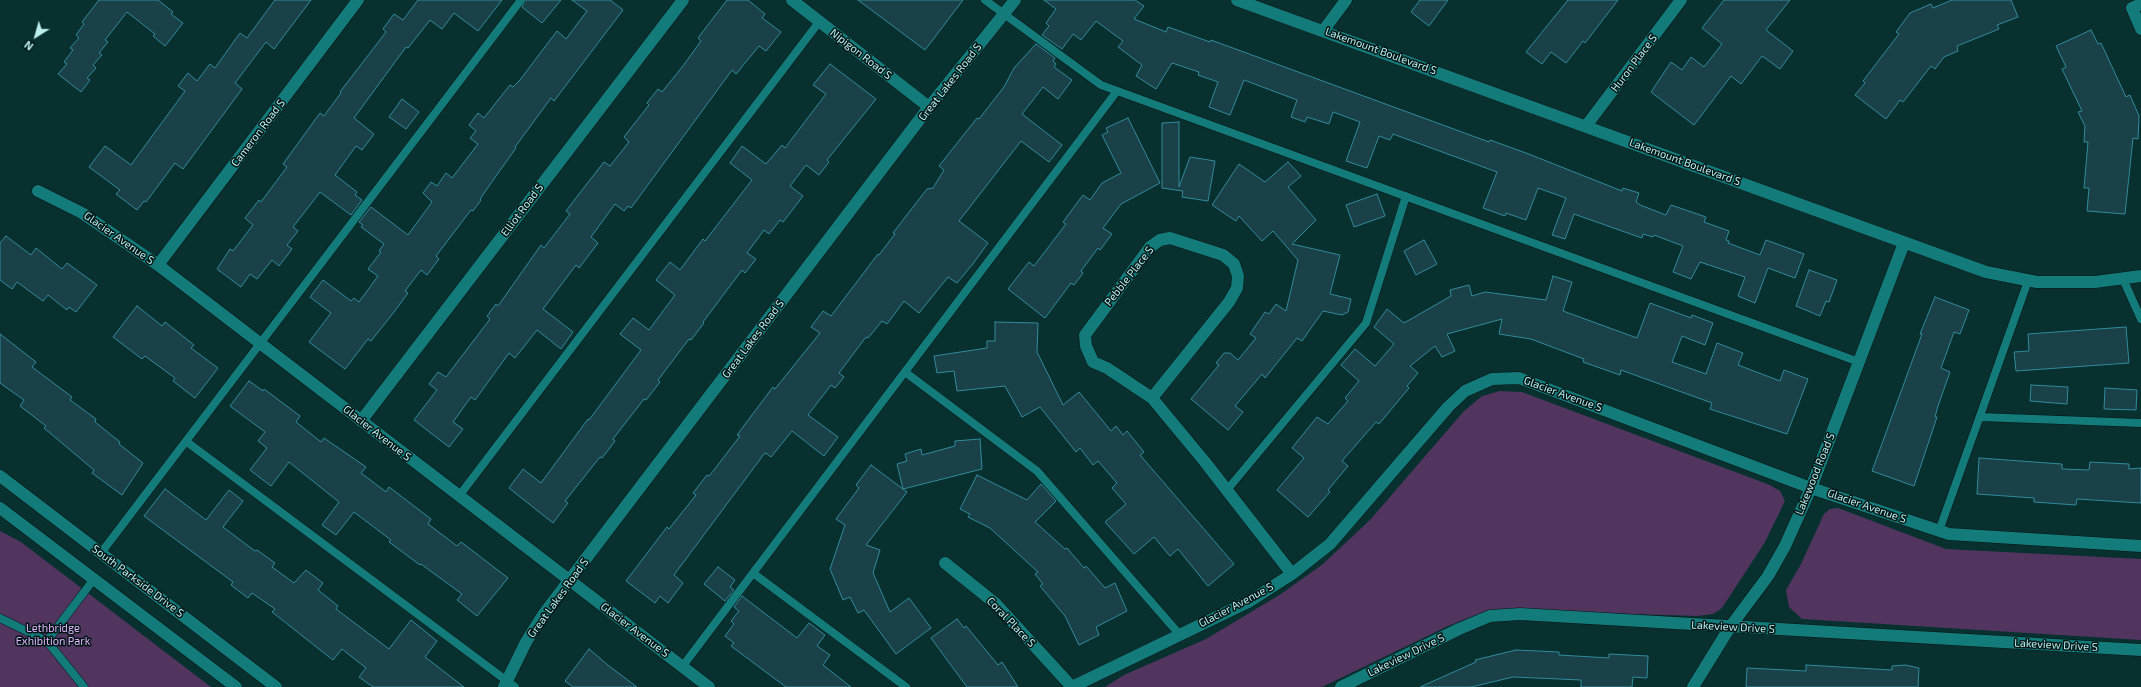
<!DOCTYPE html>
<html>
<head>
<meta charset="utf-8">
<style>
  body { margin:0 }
  #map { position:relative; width:2141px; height:687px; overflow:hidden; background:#07302f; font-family:"Exo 2",sans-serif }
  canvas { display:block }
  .north { position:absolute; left:16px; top:16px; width:40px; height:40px; -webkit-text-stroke:3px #001616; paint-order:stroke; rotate:217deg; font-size:11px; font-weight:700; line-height:16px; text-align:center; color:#baefee }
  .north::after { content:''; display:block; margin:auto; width:14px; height:18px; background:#baefee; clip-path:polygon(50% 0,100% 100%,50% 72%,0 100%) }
</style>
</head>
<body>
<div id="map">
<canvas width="2141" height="687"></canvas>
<div class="north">N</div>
</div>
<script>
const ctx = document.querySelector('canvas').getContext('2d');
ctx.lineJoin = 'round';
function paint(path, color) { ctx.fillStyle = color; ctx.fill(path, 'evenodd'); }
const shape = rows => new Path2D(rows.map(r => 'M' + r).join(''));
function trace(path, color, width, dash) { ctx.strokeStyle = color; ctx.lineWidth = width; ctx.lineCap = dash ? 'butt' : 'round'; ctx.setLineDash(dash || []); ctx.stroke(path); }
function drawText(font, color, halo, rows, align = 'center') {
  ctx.font = font + ' "Exo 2",sans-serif'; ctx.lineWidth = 3; ctx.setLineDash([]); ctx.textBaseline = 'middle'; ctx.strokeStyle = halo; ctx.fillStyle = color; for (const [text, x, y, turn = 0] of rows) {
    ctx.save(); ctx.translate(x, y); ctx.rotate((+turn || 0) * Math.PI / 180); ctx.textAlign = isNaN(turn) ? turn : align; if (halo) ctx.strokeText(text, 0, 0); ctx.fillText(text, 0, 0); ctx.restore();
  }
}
paint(shape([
  [1500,391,1522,392,1770,485,1780,491,1785,501,1765,542,1722,608,1713,614,1697,616,1499,610,1476,615,1448,626,1322,687,1105,687,1124,675,1206,639,1281,594,1323,564,1370,520,1464,411,1482,396],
  [1838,508,1946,549,2141,559,2141,640,1802,619,1789,607,1786,590,1801,564,1824,514,1830,509],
  [0,531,21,542,211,687,0,687]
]), '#51355f');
const building = shape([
  [99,0,158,0,173,12,171,14,183,23,165,46,153,36,155,34,127,12,105,40,108,42,99,53,102,55,93,65,96,68,87,78,90,80,81,92,58,74,67,64,64,62,73,50,70,48,79,38,76,35,84,24,82,22,99,0],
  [275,0,311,0,274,49,266,42,235,83,242,89,183,169,175,163,146,202,144,201,137,210,116,194,120,190,89,167,105,146,131,165,185,91,178,86,188,73,197,81,210,64,215,68,240,33,247,38,275,0],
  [418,0,502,0,478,31,454,13,442,29,430,20,408,48,406,47,354,118,374,134,362,150,356,146,335,175,357,192,355,195,362,200,351,215,320,192,293,227,298,231,287,245,292,249,279,266,272,260,257,279,250,274,241,287,217,269,230,249,233,251,253,225,245,218,259,200,261,202,287,167,283,164,320,113,324,116,341,93,340,92,386,32,383,29,394,14,403,20,418,0],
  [526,0,561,0,542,23,522,7,526,0],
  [572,0,610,0,623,10,554,101,551,98,515,147,516,148,496,176,480,199,481,200,473,211,471,210,436,256,439,259,427,275,421,270,405,291,408,293,394,312,371,341,368,339,345,369,309,342,331,313,310,297,323,280,351,301,354,298,359,302,378,276,368,269,381,252,379,251,384,244,361,227,363,225,359,222,371,207,408,235,432,202,423,193,431,182,437,186,446,173,452,178,478,144,470,138,476,131,469,125,478,113,484,118,510,85,513,87,520,80,557,31,566,39,587,11,572,0],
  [727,0,748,0,765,14,762,18,781,32,766,51,759,46,736,74,732,70,631,208,628,206,624,211,615,204,591,237,598,243,579,268,576,265,543,309,573,332,561,349,537,330,515,358,509,353,475,400,471,397,453,422,463,429,449,447,414,420,437,390,429,384,438,372,446,377,490,319,487,316,496,304,498,306,541,245,544,248,570,214,566,211,586,185,604,162,610,166,629,142,624,137,649,105,647,103,658,89,662,92,683,66,701,41,698,38,727,0],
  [858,0,963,0,925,50,858,0],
  [1044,0,1135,0,1144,6,1134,19,1166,32,1168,27,1210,42,1211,40,1489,142,1490,140,1526,153,1622,191,1623,188,1639,193,1636,202,1640,205,1666,215,1671,205,1706,217,1704,222,1729,231,1726,240,1729,241,1728,243,1760,255,1766,240,1804,254,1795,278,1768,268,1755,303,1738,296,1745,277,1700,262,1691,279,1673,272,1683,246,1654,235,1653,237,1643,234,1642,238,1574,214,1565,239,1552,235,1566,198,1538,188,1526,220,1506,213,1505,216,1483,208,1497,172,1393,134,1390,140,1379,136,1367,168,1346,161,1360,122,1333,112,1329,124,1307,117,1305,122,1291,117,1297,100,1244,80,1230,115,1209,107,1218,82,1198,75,1199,72,1172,63,1156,89,1136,76,1142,65,1118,47,1123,41,1096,21,1081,40,1073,34,1062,49,1042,35,1049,26,1046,23,1056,9,1044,0],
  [1420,0,1448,0,1429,26,1411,12,1420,0],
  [1568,0,1618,0,1585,43,1583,41,1566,63,1551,52,1542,64,1526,52,1568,0],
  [1724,0,1790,0,1766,30,1793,51,1780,69,1762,56,1741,84,1731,76,1694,125,1651,92,1671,62,1682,70,1691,57,1704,67,1722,44,1702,28,1724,0],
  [1952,0,2011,0,2018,17,1997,25,1999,29,1957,46,1958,51,1944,57,1935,69,1931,66,1903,102,1900,100,1886,119,1855,95,1865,83,1863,81,1899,34,1896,32,1910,13,1931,4,1933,8,1952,0],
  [2091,30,2098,44,2101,43,2126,97,2130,95,2139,116,2138,139,2133,138,2125,214,2087,211,2089,188,2084,188,2088,142,2084,142,2085,126,2078,112,2082,111,2062,69,2066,67,2056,46,2091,30],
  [1036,44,1055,58,1053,61,1056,64,1054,67,1072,80,1058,99,1043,87,1022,114,1062,145,1049,162,1021,141,959,221,988,243,972,265,957,283,948,277,919,313,904,301,887,324,882,321,868,338,866,337,839,373,844,377,835,388,831,385,808,415,838,437,824,456,792,431,771,457,766,453,764,454,674,575,683,583,668,603,660,596,655,603,626,581,667,527,669,529,696,495,693,493,707,475,709,476,714,470,740,436,737,435,773,387,775,389,820,333,811,327,823,311,831,316,878,254,879,255,895,234,893,233,927,189,933,188,944,170,939,166,977,118,979,119,1004,87,1014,68,1036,44],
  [830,64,876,99,827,160,829,162,819,175,806,165,790,186,803,196,783,222,780,220,769,234,764,230,747,253,756,259,745,273,742,270,703,322,704,323,691,340,689,339,658,380,660,382,646,400,644,399,613,439,615,441,602,458,600,457,565,501,568,503,553,523,509,488,523,469,541,483,588,419,589,420,641,350,620,334,633,318,649,330,675,295,656,280,670,262,680,270,703,239,705,241,752,180,730,163,742,146,766,164,782,145,785,148,826,94,813,85,830,64],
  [402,99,419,112,406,129,389,117,402,99],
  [1128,118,1160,183,1121,204,1103,228,1112,234,1100,250,1098,248,1081,271,1083,273,1074,285,1071,283,1045,318,1008,289,1029,262,1034,266,1066,224,1063,222,1083,195,1090,200,1102,183,1121,173,1102,135,1108,132,1106,128,1128,118],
  [1179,122,1179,187,1190,157,1215,161,1208,201,1182,197,1183,191,1162,188,1162,123,1179,122],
  [1288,162,1301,176,1288,187,1316,220,1292,244,1340,255,1330,294,1351,299,1348,312,1342,315,1323,311,1302,341,1297,338,1265,378,1262,374,1235,406,1243,412,1228,430,1191,399,1219,365,1216,363,1224,353,1230,353,1238,360,1256,338,1250,334,1265,312,1269,314,1276,304,1286,311,1298,260,1273,231,1262,241,1239,216,1236,221,1212,205,1239,164,1265,182,1288,162],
  [1377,194,1385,216,1354,227,1346,205,1377,194],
  [6,236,31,255,36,248,62,269,67,263,97,285,76,312,69,307,67,310,48,295,43,301,17,282,12,289,0,280,0,243,6,236],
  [1424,240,1437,264,1416,275,1404,251,1424,240],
  [1809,270,1837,280,1829,302,1826,301,1820,316,1796,306,1809,270],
  [1553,276,1572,282,1563,311,1637,338,1650,303,1691,318,1692,315,1713,323,1705,345,1682,336,1672,362,1706,374,1717,343,1743,353,1738,365,1780,381,1784,370,1808,379,1787,434,1710,409,1712,403,1621,370,1620,375,1583,362,1584,359,1531,339,1499,334,1502,319,1447,334,1455,351,1442,357,1435,346,1410,366,1418,373,1407,386,1409,388,1379,424,1376,422,1342,461,1348,466,1328,490,1330,492,1308,517,1277,490,1304,458,1292,448,1317,417,1328,424,1348,401,1345,398,1359,381,1341,365,1355,349,1375,366,1394,344,1374,327,1387,309,1404,323,1451,296,1450,290,1469,285,1472,296,1485,292,1546,300,1553,276],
  [1935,297,1969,310,1960,334,1954,332,1941,368,1950,372,1938,406,1935,417,1937,417,1914,486,1872,471,1922,334,1920,334,1935,297],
  [137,306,162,326,165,322,194,345,191,348,218,368,195,398,173,381,175,378,145,356,142,359,113,337,137,306],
  [995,322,1038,323,1037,352,1063,405,1079,392,1111,431,1116,426,1123,435,1127,431,1144,452,1140,455,1234,564,1208,586,1178,549,1170,556,1154,537,1134,554,1105,522,1126,504,1112,488,1117,483,1098,461,1093,465,1080,448,1076,452,1040,407,1022,417,1005,386,957,391,954,371,937,373,934,356,987,348,987,341,995,341,995,322],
  [2126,327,2129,363,2016,371,2014,352,2029,351,2028,334,2126,327],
  [0,334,36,362,32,367,72,397,70,400,96,419,95,422,120,442,119,444,143,463,122,495,92,473,94,470,44,428,46,426,20,406,24,400,0,383,0,334],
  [249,381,263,391,264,389,300,416,296,422,321,442,324,438,366,467,361,473,386,492,389,487,431,519,428,524,457,546,461,542,508,578,477,616,457,600,462,594,421,564,420,565,389,542,391,540,354,512,336,535,322,525,339,502,289,462,271,486,250,470,267,448,258,441,265,432,230,406,249,381],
  [2031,385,2068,387,2067,404,2030,401,2031,385],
  [2105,388,2137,390,2136,410,2104,409,2105,388],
  [980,439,982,469,903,489,897,464,907,461,905,454,921,449,922,455,955,446,955,441,980,439],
  [1979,458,2062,464,2062,469,2089,470,2090,462,2129,464,2129,469,2141,468,2141,503,2077,499,2076,505,2034,502,2034,498,1977,494,1979,458],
  [871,465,907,492,866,545,880,550,873,573,890,612,909,598,931,628,896,654,864,610,858,613,850,597,843,600,830,569,845,525,836,519,859,488,856,485,871,465],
  [977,475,1027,500,1041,484,1056,501,1035,522,1065,549,1067,548,1084,568,1086,566,1105,588,1115,583,1127,611,1096,627,1099,635,1079,645,1065,616,1040,586,1043,584,1035,574,1038,572,990,528,968,517,970,514,960,509,977,475],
  [165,489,206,520,229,490,243,501,223,527,255,551,257,550,275,563,272,567,294,583,306,570,323,583,318,590,338,606,336,609,389,649,411,620,437,641,425,657,464,687,373,687,359,677,366,668,342,649,333,660,272,612,275,609,252,593,248,598,231,585,233,582,144,516,165,489],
  [718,567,735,580,730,587,734,590,725,601,704,584,718,567],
  [742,596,797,638,809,623,825,635,817,646,830,655,823,665,851,687,786,687,731,646,734,643,725,636,734,624,731,621,739,611,734,607,742,596],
  [957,619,964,628,966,626,998,665,1002,662,1018,687,967,687,931,638,957,619],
  [589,649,609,666,637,687,573,687,565,681,589,649],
  [1516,650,1559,652,1559,655,1609,658,1609,654,1648,656,1647,678,1633,677,1632,687,1581,687,1581,680,1513,677,1471,687,1420,687,1476,662,1475,660,1516,650],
  [1806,665,1892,670,1892,666,1905,665,1919,668,1918,687,1746,687,1747,668,1806,671,1806,665]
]);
paint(building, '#1a4048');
trace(building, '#338a9d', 1);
const lane = shape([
  [985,0,1101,85,1859,362],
  [2123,279,2141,319],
  [905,372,1037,471,1180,635],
  [1980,417,2141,423],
  [187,442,515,687],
  [1227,490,1366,323,1406,196],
  [459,496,819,22],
  [1939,531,2028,281],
  [101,553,521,0],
  [753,573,906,687],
  [0,618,47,641,84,687],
  [47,641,94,579],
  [682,667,1117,91]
]);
const street = shape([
  [792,0,929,107],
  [1237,0,1986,272,2037,282,2095,282,2141,276],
  [2141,4,2132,8,2141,29],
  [1323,31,1346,0],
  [1586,126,1681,0],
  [38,191,82,213,158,265,709,687],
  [158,265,358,0],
  [1152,398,1229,302,1237,288,1238,276,1234,264,1223,255,1170,238,1160,240,1150,247,1085,335,1086,346,1093,362,1107,368,1152,398,1205,462,1292,574],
  [361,421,683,0],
  [945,563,996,604,1072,687],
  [504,687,526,642,543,615,929,107,1015,0],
  [1072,687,1250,601,1292,574,1330,544,1448,407,1465,391,1492,379,1519,378,1811,488,1949,534,2141,546],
  [1341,687,1459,629,1490,616,1520,614,2141,650],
  [1693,687,1730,627,1768,576,1785,546,1811,488,1904,243]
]);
const secondary = shape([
  [0,476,276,687],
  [0,508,236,687]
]);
trace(lane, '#061515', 9);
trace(street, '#061515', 13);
trace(secondary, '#061515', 13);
trace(lane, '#137b7a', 8);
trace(street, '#137b7a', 12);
trace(secondary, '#137b7a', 12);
drawText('11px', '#baefee', '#001616', [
  ["Lakemount Boulevard S",1381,51,20],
  ["Nipigon Road S",861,54,38],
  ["Huron Place S",1634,63,-53],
  ["Great Lakes Road S",950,82,-52],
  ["Cameron Road S",258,133,-53],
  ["Lakemount Boulevard S",1685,162,20],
  ["Elliot Road S",522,210,-53],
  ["Glacier Avenue S",119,238,35],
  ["Pebble Place S",1129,276,-52],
  ["Great Lakes Road S",753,339,-53],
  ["Glacier Avenue S",1563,394,20],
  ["Glacier Avenue S",377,433,38],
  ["Lakewood Road S",1815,474,-68],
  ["Glacier Avenue S",1867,506,19],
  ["South Parkside Drive S",138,581,37],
  ["Great Lakes Road S",558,598,-54],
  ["Glacier Avenue S",1236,605,-28],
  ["Coral Place S",1011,622,46],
  ["Lakeview Drive S",1733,627,3],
  ["Glacier Avenue S",635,630,37],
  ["Lakeview Drive S",2056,645,3],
  ["Lakeview Drive S",1406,655,-26]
]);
drawText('11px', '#e5b3fe', '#001616', [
  ["Lethbridge",53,628],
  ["Exhibition Park",53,641]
]);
</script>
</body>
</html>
